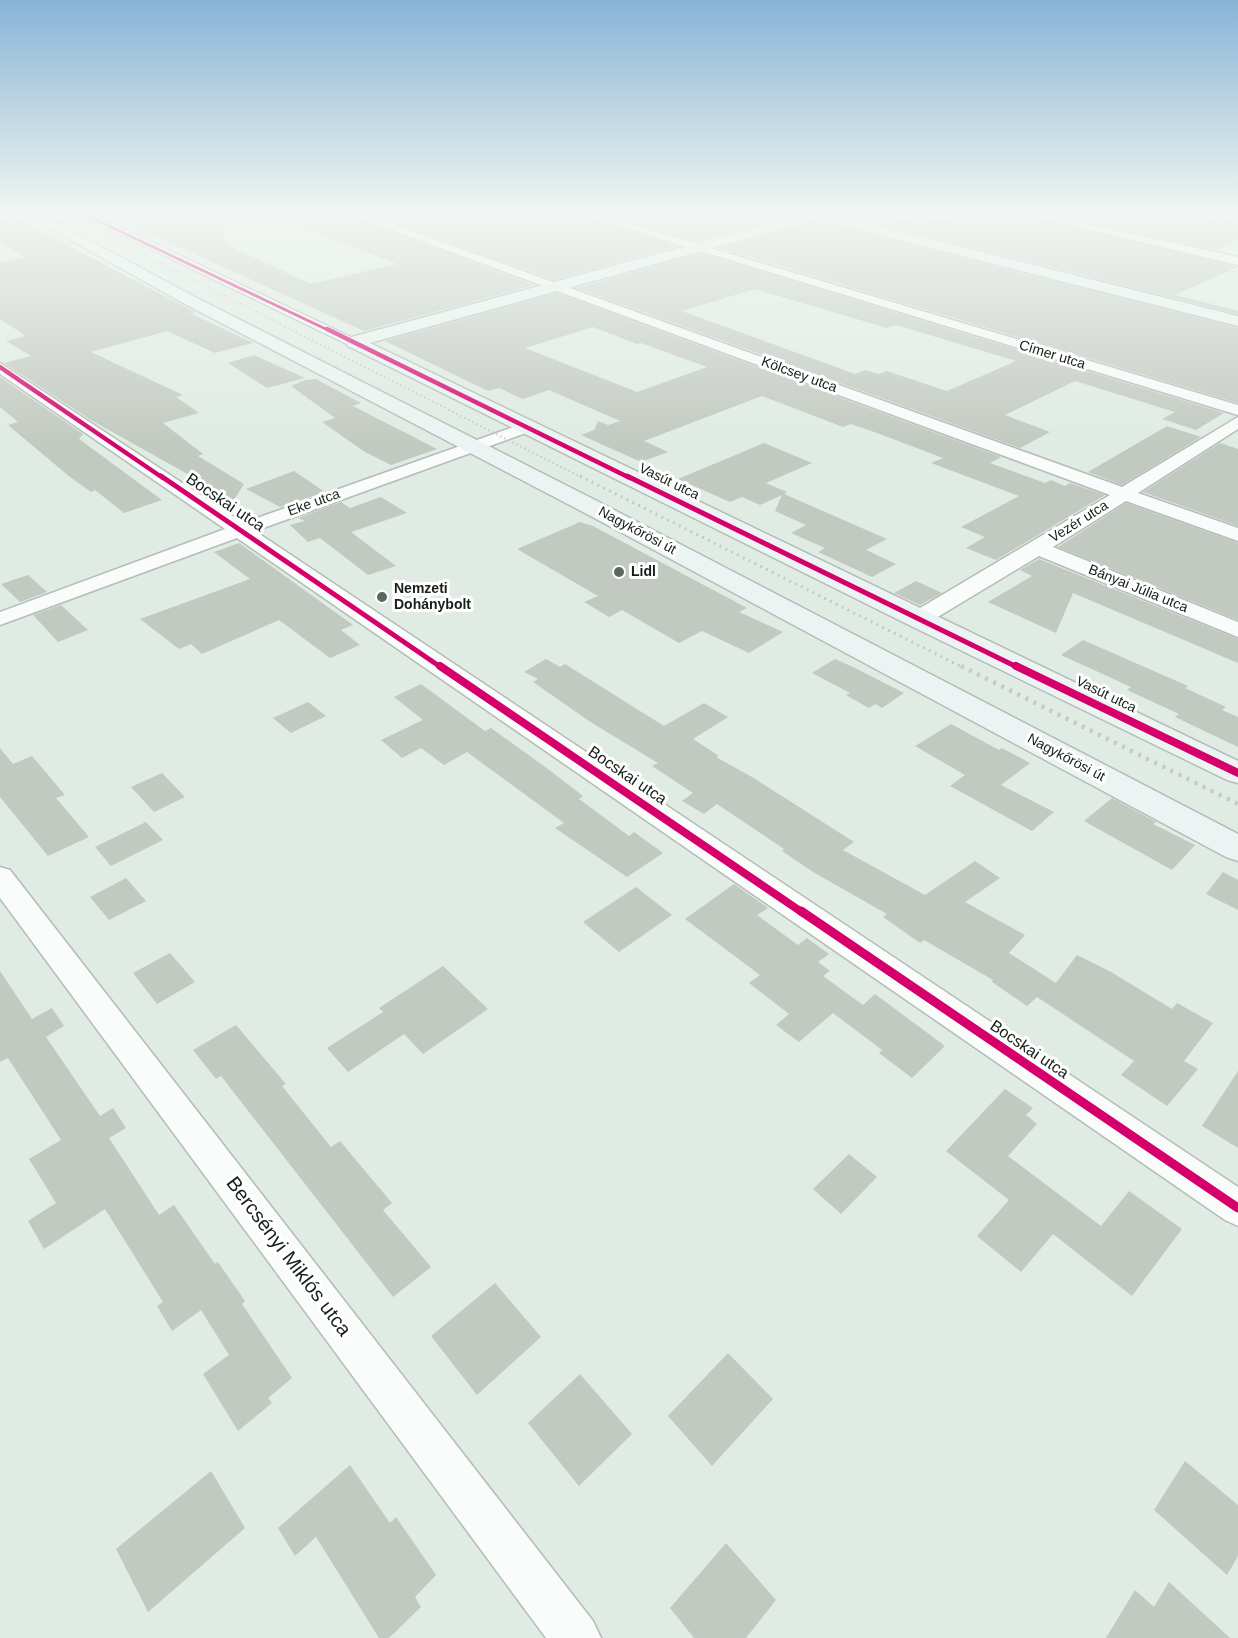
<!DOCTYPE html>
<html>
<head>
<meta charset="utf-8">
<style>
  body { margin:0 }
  canvas { display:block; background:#dfebe3 }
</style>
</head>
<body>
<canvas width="1238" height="1638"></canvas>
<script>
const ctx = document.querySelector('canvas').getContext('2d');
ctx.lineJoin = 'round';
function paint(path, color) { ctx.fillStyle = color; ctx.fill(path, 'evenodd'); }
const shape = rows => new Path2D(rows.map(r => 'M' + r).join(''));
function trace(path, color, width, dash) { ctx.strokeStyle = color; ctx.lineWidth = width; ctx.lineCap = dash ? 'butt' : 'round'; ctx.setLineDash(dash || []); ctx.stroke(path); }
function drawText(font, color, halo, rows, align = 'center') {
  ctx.font = font + ' Helvetica,sans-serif'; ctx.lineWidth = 6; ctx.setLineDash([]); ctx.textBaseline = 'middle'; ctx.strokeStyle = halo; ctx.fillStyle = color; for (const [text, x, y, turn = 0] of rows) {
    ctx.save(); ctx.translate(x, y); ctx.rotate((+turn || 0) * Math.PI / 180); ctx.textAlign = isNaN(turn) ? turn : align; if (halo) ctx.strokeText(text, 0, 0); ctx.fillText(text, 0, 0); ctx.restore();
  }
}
paint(shape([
  [111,216,222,216,225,244,311,284,397,264,276,218,276,216,352,216,534,285,364,331],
  [377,216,584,216,677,246,554,280],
  [612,216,788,216,696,241],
  [847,216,886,216,898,219,924,216,965,226,966,216,1029,216,1238,267,1175,295,1238,311,1238,314],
  [1062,216,1197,216,1238,224,1238,240,1214,250],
  [17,219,195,312,190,313,253,343,215,353,167,331,91,352,183,395,176,397,199,413,163,423,203,454,198,456,244,484,234,500,91,420,4,363,31,356,6,341,26,336,0,319,0,262,24,257,0,242,0,224],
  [817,221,1238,328,1238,403,720,248],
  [701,253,1224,413,1196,430,1162,419,1175,412,1075,381,1005,415,1050,432,1020,448,577,288],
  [755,289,887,328,896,325,1016,361,947,391,887,371,878,374,865,370,855,374,682,311],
  [557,293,1001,457,990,463,1045,483,1051,480,1065,486,1070,483,1105,495,996,560,966,548,985,537,961,527,1019,496,931,463,943,458,877,433,851,424,843,427,762,396,644,441,668,452,641,462,581,435,594,430,598,421,608,425,620,421,549,390,523,399,499,388,488,391,385,341],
  [593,327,637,344,641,343,707,367,637,392,525,348],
  [254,355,305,378,267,388,228,363],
  [0,377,83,434,79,439,162,500,124,513,95,490,91,492,70,477,8,425,18,422,0,407],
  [316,379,361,403,353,406,437,449,391,465,365,452,322,422,335,418,291,386,305,380],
  [1167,426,1201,437,1122,485,1088,472],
  [764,443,812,463,766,483,787,492,784,494,887,539,866,550,896,564,872,577,818,552,825,548,791,533,806,525,775,511,782,495,760,505,742,497,730,502,678,479],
  [1220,443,1238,449,1238,526,1143,492],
  [294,471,325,492,280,507,246,489],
  [381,497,407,513,351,532,396,566,368,575,320,538,308,542,290,525,305,521,298,518,341,502,350,508],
  [1126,503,1238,543,1238,620,1058,547],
  [580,522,593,526,747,608,739,612,783,632,749,653,702,631,679,643,622,610,609,617,584,602,598,596,517,549],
  [239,543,353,625,341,630,360,645,330,658,279,620,202,654,191,644,179,649,140,619,250,579,214,552],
  [1039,559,1238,639,1238,663,1073,593,1056,633,988,602,1032,576,1020,570],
  [28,575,47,592,20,602,1,584],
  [916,581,942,593,920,605,894,593],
  [61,605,88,630,58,642,33,615],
  [1083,640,1188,686,1185,688,1226,707,1222,710,1238,717,1238,747,1175,717,1179,714,1127,690,1131,687,1061,655],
  [546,659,560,667,565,664,664,726,704,703,728,717,693,739,719,756,716,757,752,777,854,842,843,850,925,895,975,861,1000,878,965,902,1025,935,1009,953,1056,983,1077,955,1111,972,1172,1009,1177,1003,1213,1023,1184,1061,1198,1069,1167,1106,1121,1075,1134,1061,1037,997,1027,1006,992,982,993,980,924,940,920,943,883,917,887,914,813,872,782,851,784,849,717,804,704,814,682,801,693,793,652,766,658,763,592,723,533,682,538,679,524,672],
  [835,659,855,668,904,693,882,708,875,704,869,708,846,695,850,693,812,673],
  [421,684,485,731,491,728,548,769,583,796,579,799,629,836,634,832,663,853,627,877,555,828,564,823,467,752,444,765,421,748,402,758,381,740,423,720,394,697],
  [308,702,326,716,291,733,273,718],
  [951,724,999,750,1002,748,1030,763,1001,785,1054,812,1032,831,950,786,965,775,915,746],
  [0,748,13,764,32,756,65,795,56,798,89,837,48,856,0,797],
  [162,773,185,797,154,812,131,787],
  [1112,798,1156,822,1153,824,1195,845,1172,870,1084,821],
  [146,822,163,840,111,866,95,847],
  [1223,872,1238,880,1238,910,1206,894],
  [126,878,146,901,109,920,90,897],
  [734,884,768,908,757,915,798,945,807,938,829,954,818,962,830,971,823,976,863,1005,875,994,945,1046,912,1078,879,1053,882,1050,833,1013,799,1042,776,1025,789,1014,749,983,760,975,685,919],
  [636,887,672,915,619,952,583,922],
  [170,953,195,982,157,1004,133,973],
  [443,966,488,1009,423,1054,404,1034,348,1072,327,1048,383,1012,379,1008],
  [0,971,32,1019,52,1008,64,1026,46,1037,100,1116,113,1108,126,1128,109,1138,159,1215,174,1205,215,1264,218,1262,245,1301,242,1304,292,1378,268,1398,272,1403,238,1431,203,1374,229,1355,201,1310,172,1331,157,1306,163,1302,105,1209,44,1249,28,1221,56,1203,29,1159,61,1140,8,1058,0,1062],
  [236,1025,286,1084,282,1086,331,1147,340,1141,392,1203,383,1210,431,1267,393,1297,221,1076,216,1079,193,1050],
  [1238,1071,1238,1148,1202,1126],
  [1005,1089,1033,1108,1026,1115,1037,1124,1008,1156,1101,1226,1129,1191,1182,1229,1132,1296,1053,1234,1021,1272,977,1236,1009,1200,946,1151],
  [849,1154,877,1177,841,1214,813,1189],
  [495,1283,541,1337,477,1395,431,1336],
  [728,1353,773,1399,712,1466,668,1416],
  [580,1374,632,1434,579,1486,528,1423],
  [1185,1461,1238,1505,1238,1556,1227,1575,1154,1510],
  [350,1465,390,1523,396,1517,436,1575,415,1597,421,1607,389,1638,379,1638,316,1537,295,1556,278,1528],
  [211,1471,245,1528,148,1612,116,1549],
  [726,1543,776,1600,746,1638,694,1638,670,1608],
  [1169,1582,1230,1638,1106,1638,1135,1590,1154,1607]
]), '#c2c9c0');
const street = shape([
  [0,216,19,216,0,222,0,216],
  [83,216,97,216,361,342,359,345,349,345,83,216],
  [354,216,370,216,1122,487,1238,417,1238,429,1138,493,1238,528,1238,541,1126,501,1053,547,1238,622,1238,637,1039,556,926,624,910,624,907,619,910,614,1110,495,354,216],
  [586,216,603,216,1238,405,1238,415,586,216],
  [1031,216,1051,216,1238,257,1238,265,1031,216],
  [1219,216,1238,216,1238,222,1220,218,1219,216],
  [0,363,243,523,522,424,534,424,536,427,534,430,255,531,1238,1187,1238,1226,1225,1220,237,538,0,625,0,612,225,529,0,374,0,363],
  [0,867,10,870,593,1621,601,1638,546,1638,0,898,0,867]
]);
const secondary = shape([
  [28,216,44,216,195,297,599,502,1238,834,1238,861,1226,857,583,512,183,303,28,216],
  [797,216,837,216,1238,316,1238,326,817,219,370,343,1238,761,1238,783,1227,780,909,625,348,346,345,342,348,338,797,216]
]);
trace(street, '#b3bcb6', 3);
trace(secondary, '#b3bcb6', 3);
paint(street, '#fafcfb');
paint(secondary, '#ebf4f2');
trace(shape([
  [67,216,583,478]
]), '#c6c9c7', 2, [1.5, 3]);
trace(shape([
  [580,476,964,668]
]), '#c6c9c7', 3, [2, 4.5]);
trace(shape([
  [961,666,1238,804]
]), '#c6c9c7', 4.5, [3, 6]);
trace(shape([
  [88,216,330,331]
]), '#d6006c', 3);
trace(shape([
  [327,329,630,478],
  [0,367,163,478]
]), '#d6006c', 4.5);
trace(shape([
  [161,476,442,668],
  [627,476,1019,668]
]), '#d6006c', 5);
trace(shape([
  [440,666,803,913],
  [1016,666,1238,773]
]), '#d6006c', 8);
trace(shape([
  [801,911,1238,1208]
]), '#d6006c', 9);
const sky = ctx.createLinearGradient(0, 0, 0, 446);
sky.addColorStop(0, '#88b4d6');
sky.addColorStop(0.48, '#f1f6f2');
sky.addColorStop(1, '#f1f6f200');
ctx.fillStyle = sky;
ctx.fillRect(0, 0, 1238, 446);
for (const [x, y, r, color] of [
  [619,572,6,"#5d6660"],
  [382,597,6,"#5d6660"]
]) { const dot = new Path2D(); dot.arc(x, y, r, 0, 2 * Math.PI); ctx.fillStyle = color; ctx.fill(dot); trace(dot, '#fff', 2); }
drawText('14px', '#171f1a', '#fff', [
  ["Címer utca",1052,355,17],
  ["Kölcsey utca",799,375,20],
  ["Vasút utca",669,482,26],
  ["Eke utca",314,503,-20],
  ["Vezér utca",1079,522,-32],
  ["Nagykőrösi út",637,531,28],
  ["Bányai Júlia utca",1138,589,22],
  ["Vasút utca",1106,695,26],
  ["Nagykőrösi út",1066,758,28]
]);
drawText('bold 14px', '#171f1a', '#fff', [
  ["Lidl",631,572],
  ["Nemzeti",394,589],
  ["Dohánybolt",394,605]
], 'left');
drawText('16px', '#171f1a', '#fff', [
  ["Bocskai utca",225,503,34],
  ["Bocskai utca",627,776,34],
  ["Bocskai utca",1029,1050,34]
]);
drawText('20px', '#171f1a', '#fff', [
  ["Bercsényi Miklós utca",288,1257,53]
]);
</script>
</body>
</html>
